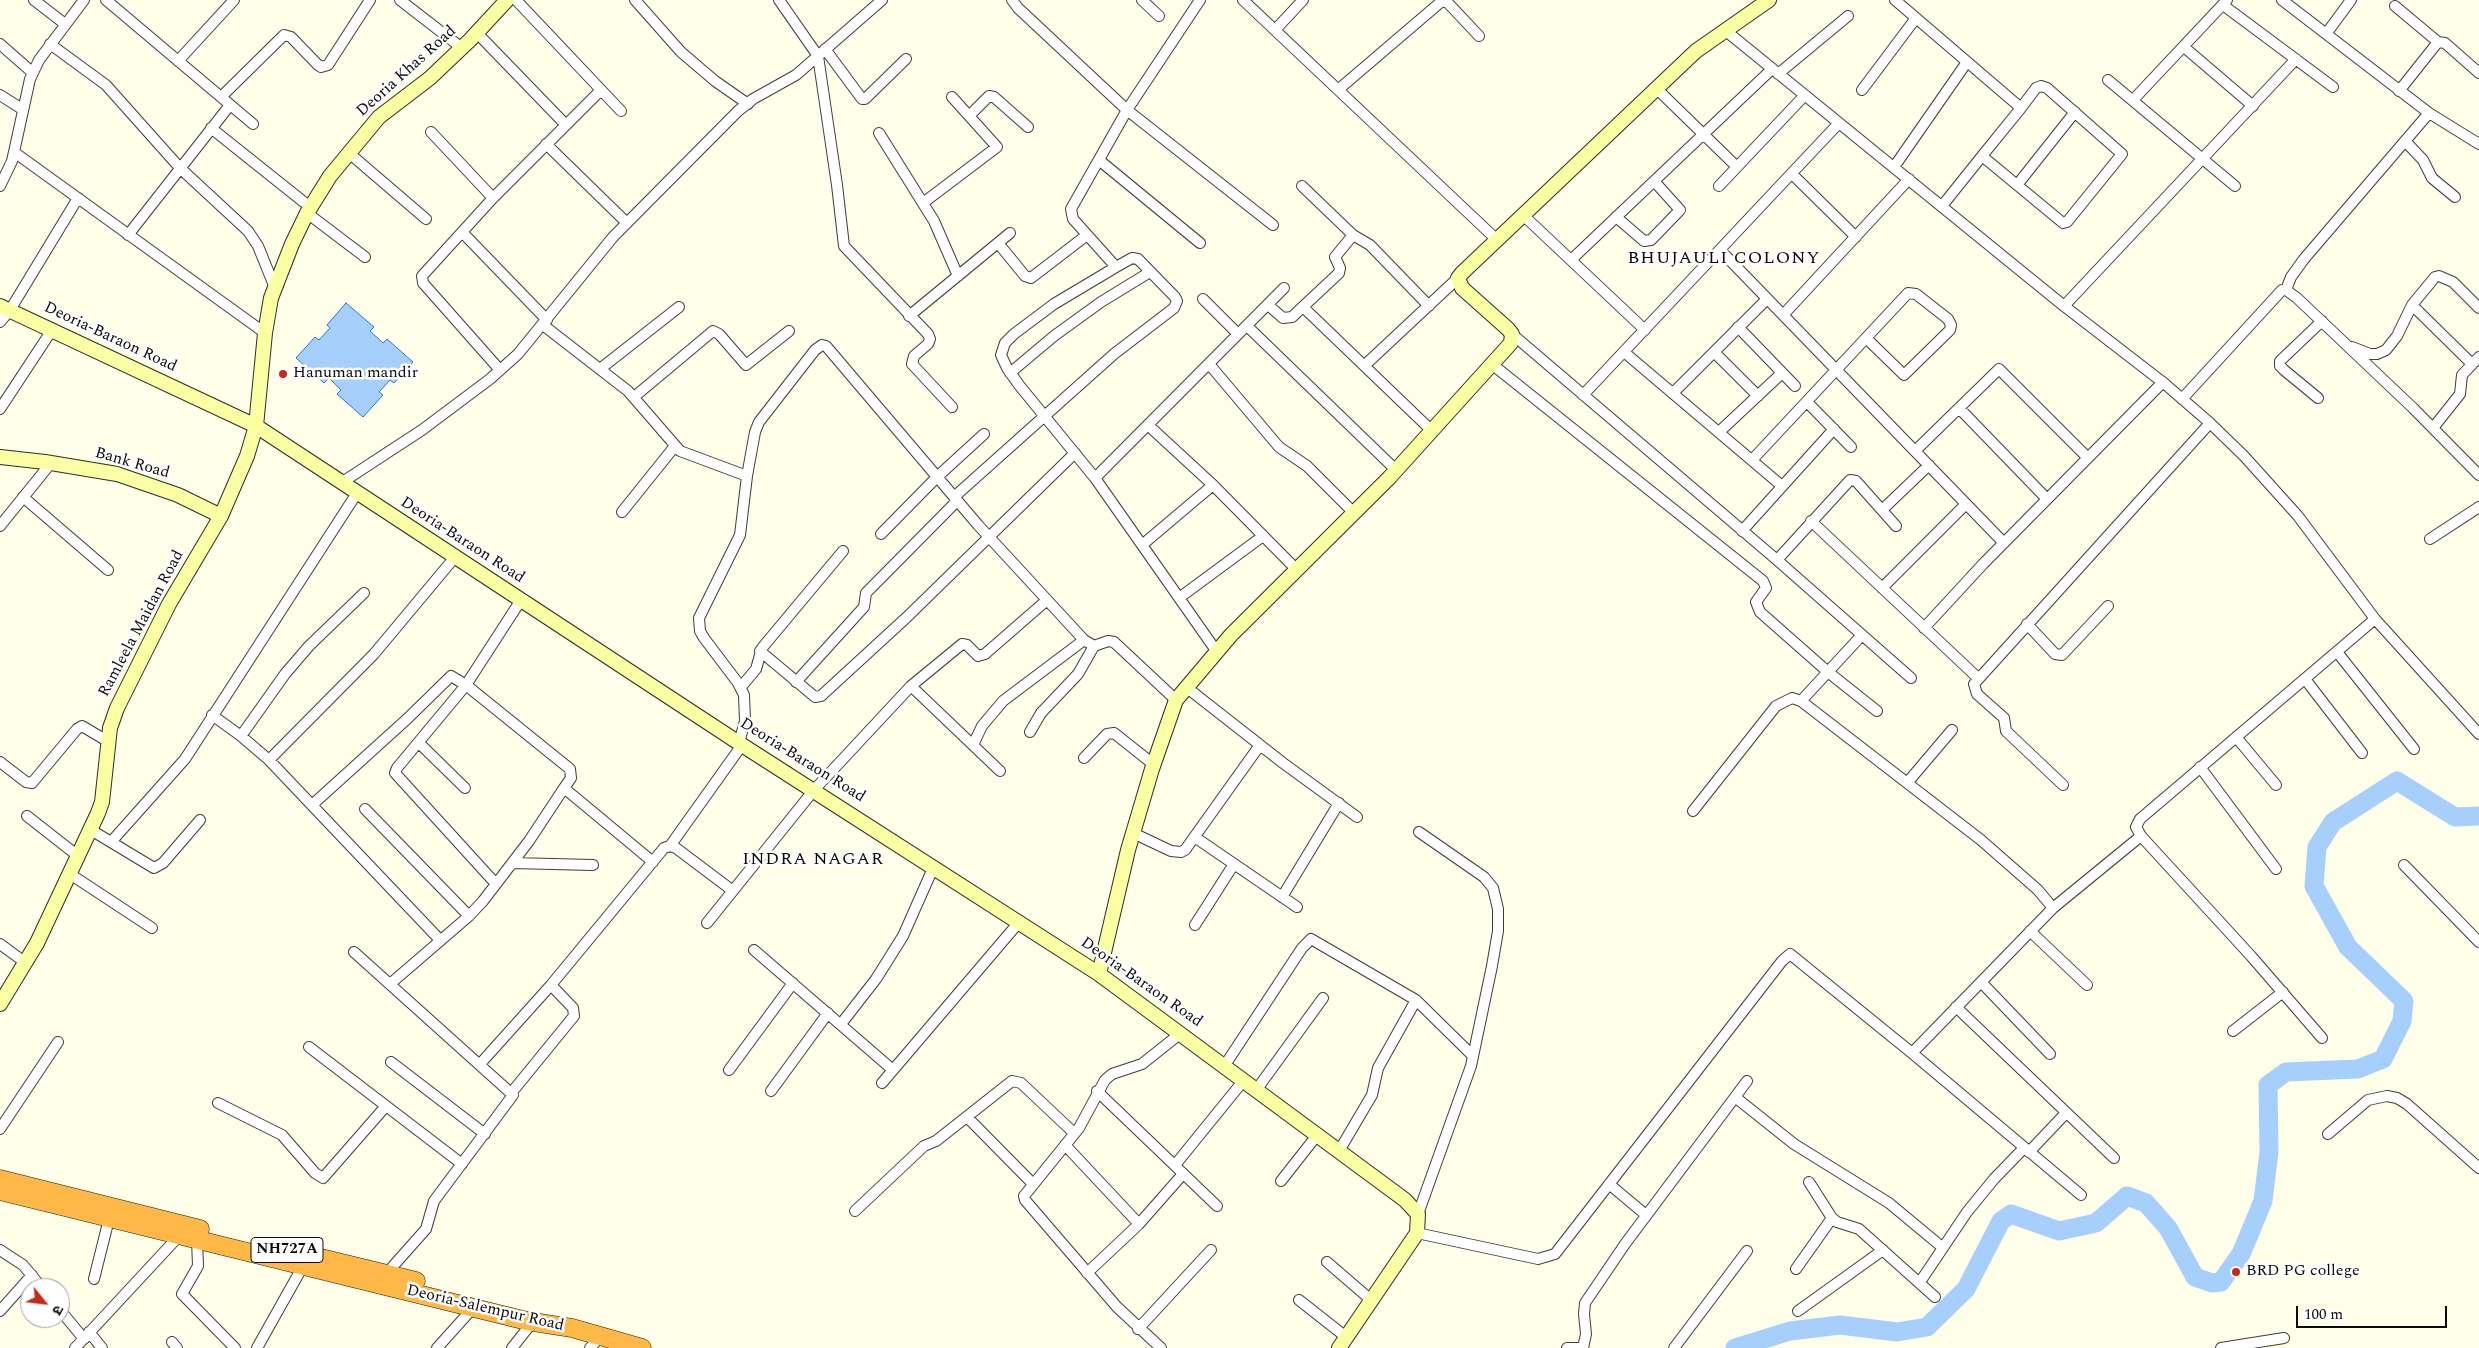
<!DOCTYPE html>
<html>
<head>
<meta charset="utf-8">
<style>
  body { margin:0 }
  #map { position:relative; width:2479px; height:1348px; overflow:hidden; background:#fffee8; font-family:Spectral,"Noto Sans Devanagari",serif }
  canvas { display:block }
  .north { position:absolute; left:20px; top:1278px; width:50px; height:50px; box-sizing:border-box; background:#fff; border:1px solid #9d9d9d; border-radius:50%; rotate:119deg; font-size:14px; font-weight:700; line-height:20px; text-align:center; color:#0a0a0a }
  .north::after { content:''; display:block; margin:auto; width:18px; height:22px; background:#c62917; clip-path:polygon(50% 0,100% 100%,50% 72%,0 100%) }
  .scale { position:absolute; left:2296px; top:1306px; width:151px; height:22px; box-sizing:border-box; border:2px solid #0a0a0a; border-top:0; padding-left:6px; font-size:15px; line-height:18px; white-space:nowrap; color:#0a0a0a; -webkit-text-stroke:4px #fff; paint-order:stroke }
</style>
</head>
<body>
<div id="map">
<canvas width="2479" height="1348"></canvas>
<div class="north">उ</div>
<div class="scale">100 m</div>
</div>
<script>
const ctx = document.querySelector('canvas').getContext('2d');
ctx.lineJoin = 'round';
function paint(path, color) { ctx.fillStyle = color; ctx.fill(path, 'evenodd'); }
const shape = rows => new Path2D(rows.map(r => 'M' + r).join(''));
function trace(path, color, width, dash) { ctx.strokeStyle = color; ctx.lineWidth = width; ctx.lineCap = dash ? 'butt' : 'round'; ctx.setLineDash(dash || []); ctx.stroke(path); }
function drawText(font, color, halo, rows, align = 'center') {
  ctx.font = font + ' Spectral,serif'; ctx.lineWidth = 5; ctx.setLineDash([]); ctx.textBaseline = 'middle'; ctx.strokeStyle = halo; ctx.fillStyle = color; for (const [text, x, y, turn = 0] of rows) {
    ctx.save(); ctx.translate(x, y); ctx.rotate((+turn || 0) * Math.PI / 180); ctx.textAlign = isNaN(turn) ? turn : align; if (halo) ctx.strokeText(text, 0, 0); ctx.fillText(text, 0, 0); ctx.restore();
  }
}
const water = shape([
  [346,303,374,327,370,331,383,343,387,339,413,362,394,383,390,380,379,392,383,395,363,417,337,394,341,390,329,378,324,383,296,358,315,337,319,340,330,328,327,325,346,303]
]);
paint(water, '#a7cffc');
trace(water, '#2777d9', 1);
trace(shape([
  [1735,1348,1790,1331,1840,1325,1897,1332,1927,1327,1966,1289,2001,1221,2011,1214,2059,1231,2096,1223,2127,1196,2146,1203,2168,1228,2195,1277,2212,1283,2221,1282,2241,1254,2263,1201,2269,1152,2268,1085,2286,1072,2358,1069,2383,1059,2402,1021,2404,1001,2348,947,2314,886,2317,847,2333,822,2397,781,2455,817,2479,816]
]), '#a7cffc', 19);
const street = shape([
  [34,0,65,24],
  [106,0,253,124],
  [400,0,462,48],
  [516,0,621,111],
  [635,0,681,52,715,81,748,104],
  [779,0,818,56,837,185,844,246,928,334,930,339,928,344,914,356,912,364,952,407],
  [1012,0,1018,8,1127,110,1273,225],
  [1142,0,1159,16],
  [1200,0,1127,110,1071,209,1073,219,1116,267,1054,304,1014,334,1005,343,1001,355,1007,368,1019,385,1095,478,1217,652],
  [1243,0,1496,239],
  [1895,0,2021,108],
  [2282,0,2429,113,2479,144],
  [2223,5,2333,87],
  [2395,6,2438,42],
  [1275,30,1303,0],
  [1726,31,2064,306,2165,384,2210,423,2244,456,2298,516,2375,619,2479,734],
  [477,33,566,125],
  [2326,34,2351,0],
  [0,44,33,73],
  [50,44,106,85,180,168,248,231,258,246,275,288],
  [2184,47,2253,106],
  [825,49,862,99,865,99,906,59],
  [178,61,234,0],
  [1778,74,1848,16],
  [2108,80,2235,186],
  [1339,89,1442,1,1448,3,1479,36],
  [1657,89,1737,167],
  [1862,90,1916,18],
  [2399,91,2438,42,2445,43,2479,73],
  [0,95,22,109],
  [221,97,284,35,291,37,318,65,321,67,328,65,370,0],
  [2133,100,2227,0],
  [970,115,989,96,994,97,1028,127],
  [211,128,310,207],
  [431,132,493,198],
  [879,133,934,221,958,276],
  [2405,141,2423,160,2432,178,2455,197],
  [546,144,627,223],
  [14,152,265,333],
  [349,153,426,219],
  [1099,160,1200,243],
  [1894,167,1967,62],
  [1792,174,1856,237],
  [2017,185,2075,112],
  [0,186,12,161,30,79,39,60,84,0],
  [1302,186,1353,235,1370,245,1429,306],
  [1719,186,1805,95],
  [923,203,997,147,952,97],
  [1942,206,1982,156,2021,108,2036,88,2041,86,2047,88,2122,154,2067,222,2063,223,1982,156],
  [307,213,365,257],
  [1523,215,1645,330],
  [1616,217,1644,241,1651,240,1680,210,1654,181],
  [462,232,547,320],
  [128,235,230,105],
  [998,243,1025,276,1031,278,1087,235],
  [1721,251,2004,543],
  [1571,260,1772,69],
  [2286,290,2291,277,2304,259,2429,113],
  [1203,299,1238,334],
  [1268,305,1283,318,1292,317,1339,273,1340,268,1335,257,1353,235],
  [2412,305,2472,364],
  [2064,306,2296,59],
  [1303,307,1431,430],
  [1783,315,1909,179],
  [909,316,1010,233],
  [0,322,10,310,78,198],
  [543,325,628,391,680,451,747,476],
  [1247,326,1396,470],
  [1738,327,1795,386],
  [1512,334,1777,560,1911,678],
  [2352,347,2370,354,2377,354,2386,350,2397,336,2412,305,2435,277,2439,276,2453,282,2479,308],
  [1624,352,1782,486],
  [1714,352,1758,396],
  [1209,364,1279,447,1307,466,1354,513],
  [1365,365,1458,278],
  [1493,365,1763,581,1766,588,1756,602,1760,612,1828,672,1877,711],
  [600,369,679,307],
  [500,370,423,283,422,276,493,198,601,90],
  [1010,373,1054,336,1101,302,1150,272],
  [1673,393,1767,299],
  [1583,395,1839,123],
  [634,397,713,331,719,334,746,365,789,331],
  [2318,398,2284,370,2280,366,2280,361,2322,321],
  [2182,399,2282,290,2286,290,2297,298,2413,408,2479,475],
  [1807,402,1851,447],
  [1959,408,2047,499],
  [0,409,52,330],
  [1149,426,1213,485,1297,570],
  [2433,428,2460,394,2462,375,2479,357],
  [1719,432,1782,373],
  [1915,451,1999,369,2088,458],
  [1752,460,1908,293,1916,294,1948,319,1951,325,1950,330,1904,375,1866,338],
  [1095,478,1284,288],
  [341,483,422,430,490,379,518,354,613,237,738,111,753,99,796,75,882,0],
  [23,497,108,570],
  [954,497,1114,354,1174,308,1177,301,1175,297,1138,259,1132,258,1116,267],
  [1882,510,1929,465],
  [622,512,675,446],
  [1811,521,1978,678],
  [0,526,51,463],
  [1742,531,1834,429],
  [881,534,937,477,984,434],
  [2430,539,2479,507],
  [1142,545,1213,485],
  [1777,560,1850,480,1856,481,1896,526],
  [1882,588,1966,504],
  [1179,598,1263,536],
  [2027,624,2055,654,2062,655,2108,606],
  [1924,628,1983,564,2163,382],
  [760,651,815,697,821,696,907,617,1075,453],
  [2337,652,2414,749],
  [2305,679,2362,753],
  [796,682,864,607,866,593,957,501],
  [911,686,1000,771],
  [741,687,756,669,762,648,843,551],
  [1186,687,1283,763,1357,817],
  [1801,701,1862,635],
  [212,715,241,736,269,760,440,940],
  [1030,732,1041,713,1078,674,1094,646],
  [241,736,285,674,309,646,364,593],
  [2236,737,2276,785],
  [419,743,465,788],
  [739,743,745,721,744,695,738,683,704,638,700,631,699,618,740,535,747,476,755,432,759,422,815,350,822,345,826,346,978,525,1084,640,1094,646,1108,641,1114,642,1176,700],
  [973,745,982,726,1003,701,1084,640],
  [1084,758,1107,734,1114,733,1153,764],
  [269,760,374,654,455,557],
  [0,762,26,782,32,783,77,729,82,726,109,742],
  [2200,767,2276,869],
  [1907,783,1952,730],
  [2063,785,2006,731,2004,718,1977,694,1974,684,2210,423],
  [564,788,653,862],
  [312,805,407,719,451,676,466,685,570,769,571,778,564,788,529,841,483,901,469,916,390,984],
  [365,809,469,916],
  [1693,811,1776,706,1792,698,1801,701,1981,840,2038,890,2053,908,1912,1053],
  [27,816,78,856],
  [91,830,154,868,163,863,200,820],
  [1133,833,1171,851,1181,852,1185,850,1260,745],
  [1196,838,1297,907],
  [111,842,185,759,357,493],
  [670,846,742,745],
  [512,863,593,865],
  [2404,865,2479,942],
  [70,874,152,928],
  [496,884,395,773,397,768,466,685,521,600],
  [1282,897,1339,803],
  [2053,908,2141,836],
  [707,923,814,790,911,686,962,644,967,645,978,656,985,654,1047,600],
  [1195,925,1234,864],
  [2030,931,2087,985],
  [0,944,26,963],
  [754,950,893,1070],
  [354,952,513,1095,434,1201,426,1229,386,1274],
  [1981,982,2050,1054],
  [1956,1007,2114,1158],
  [841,1024,876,979,903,936,934,866],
  [2233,1031,2283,992],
  [2322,1038,2251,956,2141,836,2136,827,2140,819,2375,619],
  [309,1047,462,1164],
  [391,1062,485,1134],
  [480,1064,551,985,664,848,670,846,676,848,733,891],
  [1225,1065,1302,948,1311,939,1416,1000,1473,1056],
  [729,1070,793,983],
  [882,1083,1020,921],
  [1257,1089,1323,998],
  [771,1091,828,1013],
  [1097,1091,1217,1206],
  [512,1092,574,1016,573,1008,551,985],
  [1735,1097,1794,1144,1889,1203,1942,1247],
  [218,1103,282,1135,315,1173,323,1178,386,1106],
  [967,1117,1033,1184],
  [0,1129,58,1042],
  [2328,1134,2368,1100,2387,1096,2397,1098,2407,1104,2479,1168],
  [1065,1145,1139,1224],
  [1339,1151,1372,1095,1378,1068,1416,1000],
  [2029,1152,2066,1113],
  [1175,1165,1244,1080],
  [1281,1181,1318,1134],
  [1809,1182,1832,1218,1837,1222,1859,1229,1935,1297],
  [1609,1184,1646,1215],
  [855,1211,924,1146,936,1141,1012,1081,1021,1083,1074,1133],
  [1418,1214,1471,1066,1492,966,1498,931,1498,909,1493,888,1484,877,1419,832],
  [1417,1233,1538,1259,1555,1254,1782,961,1790,954,1912,1053,2081,1195],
  [197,1240,198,1266,182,1294,235,1348],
  [0,1250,23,1265,42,1288],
  [1327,1262,1371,1300],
  [1796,1269,1832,1218],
  [1087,1273,1139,1224,1183,1174],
  [94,1279,109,1219],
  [1920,1282,1967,1212,1994,1179,2024,1148],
  [1299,1300,1346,1337],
  [60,1310,84,1339],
  [0,1311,32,1275],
  [1798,1311,1883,1250],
  [1138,1329,1211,1250],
  [89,1332,102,1348],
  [172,1342,177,1348],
  [75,1348,179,1236],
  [257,1348,303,1266],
  [437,1348,473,1308],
  [512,1348,535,1319],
  [590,1348,601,1336],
  [1161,1348,1117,1307,1025,1200,1024,1196,1079,1128,1105,1080,1112,1074,1142,1064,1181,1033],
  [1567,1348,1581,1348],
  [1583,1348,1586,1334,1584,1314,1585,1303,1625,1244,1747,1081],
  [1674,1348,1747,1251],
  [2221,1348,2284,1338]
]);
const secondary = shape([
  [0,306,256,426,742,745,1099,974,1405,1200,1418,1214,1417,1233,1339,1348],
  [0,457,45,462,117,474,178,495,221,516],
  [1099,974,1128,850,1152,769,1176,700,1231,635,1389,478,1511,343,1512,334,1508,329,1462,288,1458,278,1462,273,1696,51,1769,0],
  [0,1004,37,943,98,813,102,802,110,728,117,708,169,604,221,516,247,456,256,426,265,333,271,298,292,244,307,213,330,176,379,117,430,78,470,40,507,0]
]);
const highway = shape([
  [0,1179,200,1229],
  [0,1191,527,1321,572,1328,642,1348],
  [288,1250,416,1281]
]);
trace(street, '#3d3d3d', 12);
trace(secondary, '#2c2c2c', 16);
trace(highway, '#1b1b1b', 19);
trace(street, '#fff', 10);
trace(secondary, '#fbffa3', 14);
trace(highway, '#ffb746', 18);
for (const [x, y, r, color] of [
  [283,374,5,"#c62917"],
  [2236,1272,5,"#c62917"]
]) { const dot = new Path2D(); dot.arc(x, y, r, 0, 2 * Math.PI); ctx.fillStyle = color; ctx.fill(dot); trace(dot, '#fff', 2); }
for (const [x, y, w] of [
  [287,1250,72]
]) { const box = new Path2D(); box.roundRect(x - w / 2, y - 12.5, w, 25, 4); ctx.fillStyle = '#fff'; ctx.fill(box); trace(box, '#0a0a0a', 1); }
drawText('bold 15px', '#0a0a0a', null, [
  ["NH727A",287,1250]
]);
drawText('16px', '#0a0a0a', '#fff', [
  ["Deoria Khas Road",407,72,-42],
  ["Deoria-Baraon Road",110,338,25],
  ["Bank Road",132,464,16],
  ["Deoria-Baraon Road",462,541,33],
  ["Ramleela Maidan Road",142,624,-62],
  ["Deoria-Baraon Road",802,761,32],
  ["Deoria-Baraon Road",1141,983,35],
  ["Deoria-Salempur Road",485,1309,13]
]);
drawText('16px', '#0a0a0a', '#fff', [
  ["Hanuman mandir",293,374],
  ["BRD PG college",2246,1272]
], 'left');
ctx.letterSpacing = '1px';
drawText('18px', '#0a0a0a', '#fff', [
  ["BHUJAULI COLONY",1724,259],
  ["INDRA NAGAR",813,860]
]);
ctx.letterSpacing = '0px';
</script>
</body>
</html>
